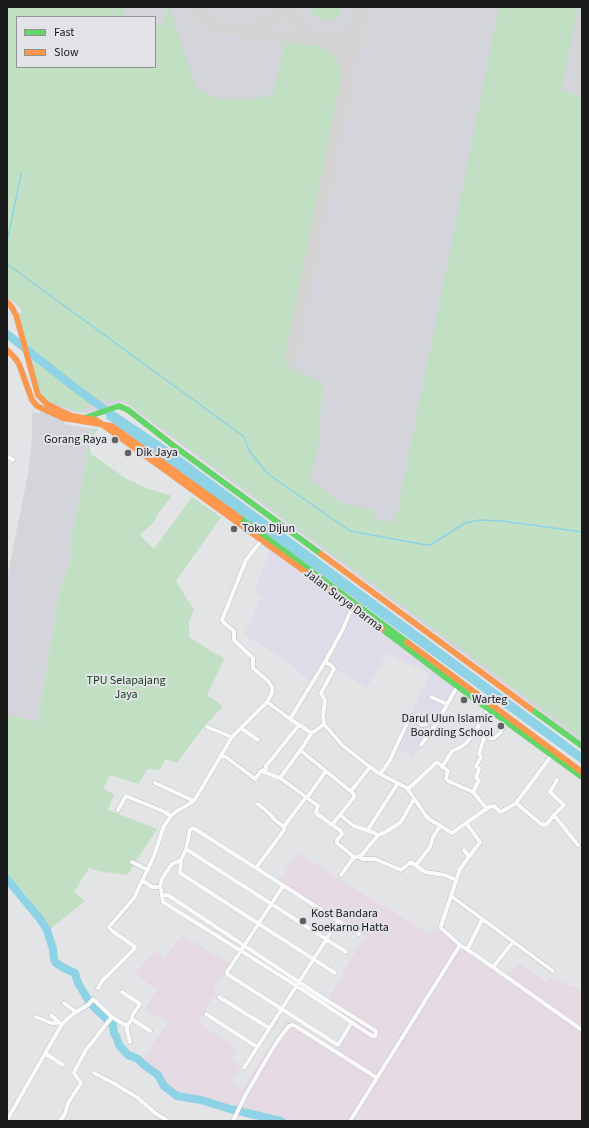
<!DOCTYPE html>
<html>
<head>
<meta charset="utf-8">
<style>
  body { margin:0 }
  #map { position:relative; width:589px; height:1128px; overflow:hidden; background:#e3e4e5; font-family:"Source Sans 3",sans-serif }
  canvas { display:block }
  .frame { position:absolute; inset:0; border:8px solid #1b1b1c; pointer-events:none }
  .legend { position:absolute; left:16px; top:16px; width:140px; height:52px; box-sizing:border-box; background:#e2e3e6; border:1px solid #929395; margin:0; padding:5px 7px; list-style:none; font-size:12px; color:#1b1b1c }
  .legend li { display:flex; align-items:center; gap:8px; height:20px }
  .legend b { width:20px; border:1px solid #929395 }
</style>
</head>
<body>
<div id="map">
<canvas width="589" height="1128"></canvas>
<div class="frame"></div>
<ul class="legend">
<li><b style="height:5px;background:#63d668"></b>Fast</li>
<li><b style="height:5px;background:#ff974d"></b>Slow</li>
</ul>
</div>
<script>
const ctx = document.querySelector('canvas').getContext('2d');
ctx.lineJoin = 'round';
function paint(path, color) { ctx.fillStyle = color; ctx.fill(path, 'evenodd'); }
const shape = rows => new Path2D(rows.map(r => 'M' + r).join(''));
function trace(path, color, width, dash) { ctx.strokeStyle = color; ctx.lineWidth = width; ctx.lineCap = dash ? 'butt' : 'round'; ctx.setLineDash(dash || []); ctx.stroke(path); }
function drawText(font, color, halo, rows, align = 'center') {
  ctx.font = font + ' "Source Sans 3",sans-serif'; ctx.lineWidth = 4; ctx.setLineDash([]); ctx.textBaseline = 'middle'; ctx.strokeStyle = halo; ctx.fillStyle = color; for (const [text, x, y, turn = 0] of rows) {
    ctx.save(); ctx.translate(x, y); ctx.rotate((+turn || 0) * Math.PI / 180); ctx.textAlign = isNaN(turn) ? turn : align; if (halo) ctx.strokeText(text, 0, 0); ctx.fillText(text, 0, 0); ctx.restore();
  }
}
paint(shape([
  [270,550,459,691,433,731,412,758,395,746,430,674,387,653,367,688,325,663,311,684,288,661,244,635,262,596,254,592]
]), '#dedce9');
paint(shape([
  [298,853,360,892,430,934,436,929,508,975,520,964,546,982,551,978,582,990,582,1121,276,1121,228,1111,175,1094,158,1072,142,1060,169,1021,154,1015,145,1009,157,990,135,974,154,952,164,958,182,935,231,964,212,990,216,993,198,1022,237,1049,231,1059,241,1066,231,1083,242,1090,288,1018,337,1049,351,1024,324,1006,365,936,278,882]
]), '#e5dae3');
paint(shape([
  [7,7,582,7,582,742,141,415,130,406,121,402,87,413,79,413,70,411,64,424,93,429,88,445,83,481,69,549,73,554,63,580,58,601,38,721,7,715,7,578,28,474,32,439,32,411,39,414,46,400,29,353,19,315,22,311,15,303,7,297],
  [17,17,155,17,155,67,17,67]
]), '#d4d5db');
paint(shape([
  [7,7,125,7,123,17,17,17,17,67,155,67,155,24,163,26,167,7,169,7,196,87,201,91,208,95,217,98,235,100,251,99,273,95,287,35,322,40,334,46,341,53,346,65,348,71,347,79,289,369,323,382,318,447,312,473,308,478,340,503,374,510,373,519,393,523,395,514,397,514,499,7,578,7,561,91,582,96,582,738,128,403,121,400,97,401,79,412,46,400,40,396,19,315,22,311,16,303,7,297],
  [312,7,342,7,338,17,334,19,330,20,324,19,314,15,312,12],
  [98,428,89,446,91,454,127,479,149,489,172,496,158,514,154,522,140,535,154,549,192,497,221,517,176,581,194,610,189,621,189,637,224,659,207,695,223,706,202,729,177,763,165,759,160,770,147,769,139,784,110,775,103,789,114,794,108,810,157,829,127,875,98,871,89,868,74,892,85,901,50,929,23,891,7,876,7,715,38,721,58,601,63,580,73,554,69,549,83,481,88,445,93,429]
]), '#c0dfc3');
paint(shape([
  [114,411,166,446,582,753,582,764,106,418,108,412]
]), '#8dd3e5');
trace(shape([
  [8,238,21,174],
  [7,264,243,436,250,452,268,474,350,531,426,545,432,544,465,523,479,520,502,521,582,532]
]), '#8dd3e5', 1.5);
trace(shape([
  [7,334,74,387,111,414],
  [7,879,40,919,47,930,53,949,54,959,56,963,64,968,75,973,78,983,90,1003,113,1025,114,1034,116,1036,119,1045,128,1055,138,1059,144,1065,158,1075,164,1086,177,1096,201,1100,230,1109,281,1121]
]), '#8dd3e5', 8);
trace(shape([
  [195,7,201,15,212,23,225,28,238,30,253,28,267,22,280,13,285,7],
  [292,7,297,22,306,33,329,43,334,46,341,53,346,64,348,72],
  [238,30,330,41,341,38,349,33,358,22],
  [291,359,362,7]
]), '#d4d4d5', 13);
const street = shape([
  [7,456,13,460],
  [325,662,332,666,334,669,321,693,325,701,323,716,324,724,343,746,370,767,380,774,407,788,426,816,429,819,452,833,489,807,494,806,499,811,501,812,516,803,541,824,544,825,547,824,554,815,578,845],
  [431,697,447,704],
  [267,702,290,719,310,732,314,732,324,724],
  [290,719,325,662,342,631,352,608],
  [299,725,266,766,266,769,261,771,280,778,317,805,318,806,316,812,317,814,341,831,342,834,337,840,337,843,354,857,361,856,378,835,384,833,401,822,414,799],
  [207,727,232,737],
  [241,728,258,740],
  [476,730,490,738,494,738,500,733,507,722],
  [421,745,438,721,458,685],
  [300,750,354,794,354,797,332,825],
  [221,755,226,757,255,779,261,771],
  [442,767,452,751,461,747,467,742,476,730,488,709],
  [380,774,389,762,409,719,413,719,423,725,426,724,430,717,438,721],
  [280,778,304,745,312,732],
  [155,783,194,801],
  [408,789,437,762,448,771,446,778,448,781,473,792,487,809],
  [351,791,370,767],
  [473,792,479,780,476,778,479,769,476,766,481,757,479,754,485,735],
  [307,798,326,771],
  [516,803,552,755],
  [258,804,271,815,274,819,284,827],
  [118,810,126,796,165,812,171,816],
  [340,815,354,826,372,832,378,835],
  [554,815,564,805,550,792,557,780],
  [466,823,480,842,460,869,441,926,441,928,460,945,477,956,582,1030],
  [367,831,398,783],
  [186,849,346,952],
  [464,850,469,857],
  [359,857,363,859,375,859,401,870,411,862,425,872,445,875,456,880],
  [132,862,148,870],
  [416,865,430,847,433,837,440,826],
  [256,868,284,830,285,825,306,797],
  [341,875,354,857],
  [143,881,152,887,160,887],
  [283,886,227,972,227,974,338,1045,352,1022],
  [162,896,168,895,323,998,376,1031,376,1033,375,1036,372,1036,297,986,163,902,161,890,160,887,162,879,165,874,172,864,181,860],
  [451,896,553,971],
  [467,950,482,920],
  [493,967,513,942],
  [335,973,180,873,181,860,186,849,190,830,193,828,195,829,359,934],
  [98,988,103,980,135,948,135,947,111,930,109,927,134,898,154,856,164,826,171,816,177,811,194,801,232,737,267,702,272,693,272,687,268,681,253,668,253,658,234,640,234,631,224,623,222,620,246,560,261,541],
  [122,992,140,1004,132,1016,132,1019,127,1026,127,1030,130,1042],
  [219,997,269,1028],
  [64,1003,76,1012],
  [206,1014,257,1047],
  [51,1015,60,1023],
  [36,1017,51,1023,56,1023,58,1021],
  [112,1017,127,1026],
  [132,1019,150,1031],
  [45,1053,63,1065],
  [244,1068,338,921],
  [94,1073,115,1084,138,1098,155,1113,168,1121],
  [7,1120,62,1024,73,1014,88,1005,93,999,112,1017,86,1050,75,1070,74,1073,81,1083,68,1103,65,1114,60,1121],
  [233,1121,245,1096,260,1070,278,1040,289,1026,293,1025,297,1027,377,1078],
  [350,1121,460,945]
]);
const fast = shape([
  [84,418,119,406,128,410,174,446,321,554],
  [240,518,407,642],
  [382,629,457,686,582,777],
  [531,709,582,746]
]);
const slow = shape([
  [7,302,11,306,16,315,38,395,47,404,63,412,72,416,96,420,103,425],
  [7,350,15,358,19,364,32,400,37,406,63,418,112,426,240,518],
  [103,425,307,573,382,629],
  [321,554,531,709],
  [407,642,582,772]
]);
trace(street, '#c0c1c2', 5);
trace(fast, '#c0c1c2', 6);
trace(slow, '#c0c1c2', 6);
trace(street, '#fbfbfb', 4);
trace(fast, '#63d668', 5.5);
trace(slow, '#ff974d', 5.5);
for (const [x, y, r, color] of [
  [115,440,4,"#616162"],
  [128,453,4,"#616162"],
  [234,529,4,"#616162"],
  [464,700,4,"#616162"],
  [501,726,4,"#616162"],
  [303,921,4,"#616162"]
]) { const dot = new Path2D(); dot.arc(x, y, r, 0, 2 * Math.PI); ctx.fillStyle = color; ctx.fill(dot); trace(dot, '#e2e3e6', 1.5); }
drawText('12px', '#1b1b1c', '#e2e3e6', [
  ["Gorang Raya",107,440,"right"],
  ["Dik Jaya",136,453],
  ["Toko Dijun",242,529],
  ["Warteg",472,700],
  ["Darul Ulun Islamic",493,719,"right"],
  ["Boarding School",493,733,"right"],
  ["Kost Bandara",311,914],
  ["Soekarno Hatta",311,928]
], 'left');
drawText('12px', '#1b1b1c', '#e2e3e6', [
  ["Jalan Surya Darma",343,601,37]
]);
drawText('12px', '#143e1a', '#e2e3e6', [
  ["TPU Selapajang",126,681],
  ["Jaya",126,695]
]);
</script>
</body>
</html>
